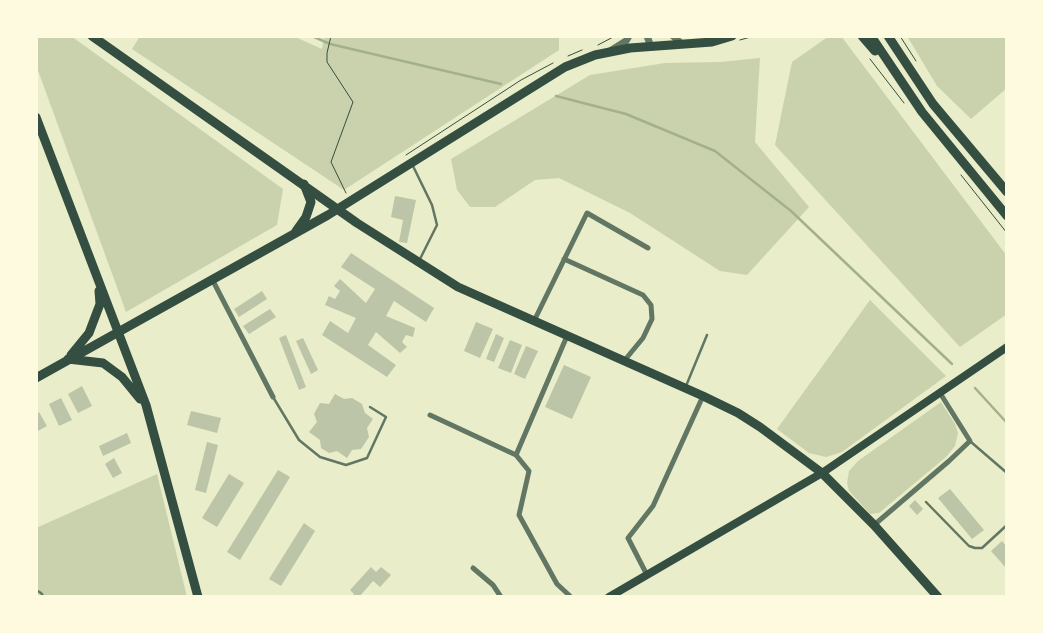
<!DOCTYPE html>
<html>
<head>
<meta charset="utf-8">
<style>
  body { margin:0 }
  #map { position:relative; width:1043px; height:633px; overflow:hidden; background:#e9edc9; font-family:"Source Sans 3",sans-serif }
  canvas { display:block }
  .frame { position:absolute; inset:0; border:38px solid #fefae0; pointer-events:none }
</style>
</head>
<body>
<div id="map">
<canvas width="1043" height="633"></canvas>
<div class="frame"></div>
</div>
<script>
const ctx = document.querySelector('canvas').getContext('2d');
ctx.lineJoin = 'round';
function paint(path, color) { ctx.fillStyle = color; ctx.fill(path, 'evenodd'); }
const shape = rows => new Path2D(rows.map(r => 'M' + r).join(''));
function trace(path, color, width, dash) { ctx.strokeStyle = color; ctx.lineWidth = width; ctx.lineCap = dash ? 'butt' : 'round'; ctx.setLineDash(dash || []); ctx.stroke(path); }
paint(shape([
  [36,36,71,36,283,189,277,225,126,312,36,65],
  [140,36,293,36,322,49,324,36,559,36,559,50,344,190,132,49],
  [829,36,841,36,1007,256,1007,314,960,347,775,145,792,62],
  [907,36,1007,36,1007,88,971,119,937,86],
  [760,58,755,142,809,207,747,275,720,271,630,213,559,178,535,180,495,207,470,207,457,190,451,159,590,75,665,63,721,62],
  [870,300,946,376,842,452,826,457,809,453,777,429],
  [941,402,955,424,958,433,955,446,946,457,879,513,870,514,849,491,847,483,849,471,858,461],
  [157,474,187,597,36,597,36,528]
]), '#cad2ad');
trace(shape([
  [312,36,330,44,501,84],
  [556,96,626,114,715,151,791,211,952,364],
  [975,388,1007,423]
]), '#a3b18a', 2.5);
paint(shape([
  [395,196,416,200,407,243,399,242,403,220,391,217],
  [351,253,434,308,426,322,394,301,386,316,415,328,413,337,406,335,402,342,407,347,400,353,376,332,368,345,396,365,387,377,322,335,330,321,348,333,356,318,325,305,329,296,335,299,340,291,334,286,340,279,366,303,375,289,341,267],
  [262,291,267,299,239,317,234,309],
  [270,309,276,317,249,334,243,326],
  [476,322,493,329,480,358,464,351],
  [496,334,504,338,494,362,486,359],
  [286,335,306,387,299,390,279,338],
  [303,338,318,370,311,374,296,341],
  [510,340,522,345,511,373,498,368],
  [526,346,538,351,525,379,514,374],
  [564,365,591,377,572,419,545,407],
  [82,386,92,406,78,413,68,394],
  [335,394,344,399,352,398,362,404,365,413,373,419,367,428,369,437,361,449,352,450,347,458,337,451,329,453,321,448,320,440,309,432,317,422,314,414,320,403,329,404],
  [61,398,72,420,59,426,49,404],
  [191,411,221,418,217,433,187,425],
  [39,412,47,426,36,432,36,414],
  [127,433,131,443,103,456,99,446],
  [207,442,218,445,206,493,195,490],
  [114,458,122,473,113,478,105,464],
  [278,470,290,477,240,560,227,552],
  [229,474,244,483,217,527,202,518],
  [950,489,984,530,972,539,938,498],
  [915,500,923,509,917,515,909,506],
  [304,523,315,531,281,586,269,579],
  [1002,541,1007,547,1007,569,991,551],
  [371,567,376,572,381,567,391,575,380,587,373,581,359,597,352,597,354,594,350,590]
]), '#bcc5a7');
trace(shape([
  [331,36,327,53,327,62,353,102,331,162,346,193],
  [900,36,916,61],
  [740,40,754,36],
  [598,45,615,36],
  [568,56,582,50],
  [870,59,904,103],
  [406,155,521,80,553,63],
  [961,175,1007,233]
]), '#344e41', 1);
trace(shape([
  [412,164,432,205,437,225,420,259],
  [686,386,707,335],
  [273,397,299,440,320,457,346,465,367,458,386,417,370,407],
  [971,442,1007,473],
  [926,502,969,546,975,548,982,548,1007,525],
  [36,590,41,593,44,597]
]), '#617663', 2.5);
trace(shape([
  [564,259,643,295,651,305,652,319,643,338,624,361],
  [212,279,273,397],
  [534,321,587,213,648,248],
  [430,415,516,455,529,471,519,515,557,584,571,597],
  [516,455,567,336],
  [874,525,949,461,970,441,940,393],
  [473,568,493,585,501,597],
  [647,575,628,538,653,506,703,396]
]), '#617663', 5);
trace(shape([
  [647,36,651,47],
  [673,36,682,44],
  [610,51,626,41,629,36]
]), '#617663', 7);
trace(shape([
  [609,597,822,473,1007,347]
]), '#344e41', 8);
trace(shape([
  [92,36,357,223,458,287,703,396,738,413,760,427,822,473,874,525,938,597],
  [862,36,875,51],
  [871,36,922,112,1007,216],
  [888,36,933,104,1007,192],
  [36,117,146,405,198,597],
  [296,231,306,217,311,202,304,184],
  [71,355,89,333,100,304,99,291],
  [68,359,103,363,122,377,140,399],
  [36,378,328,215,565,67,595,55,630,48,712,42,732,36]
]), '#344e41', 9);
</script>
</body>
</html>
